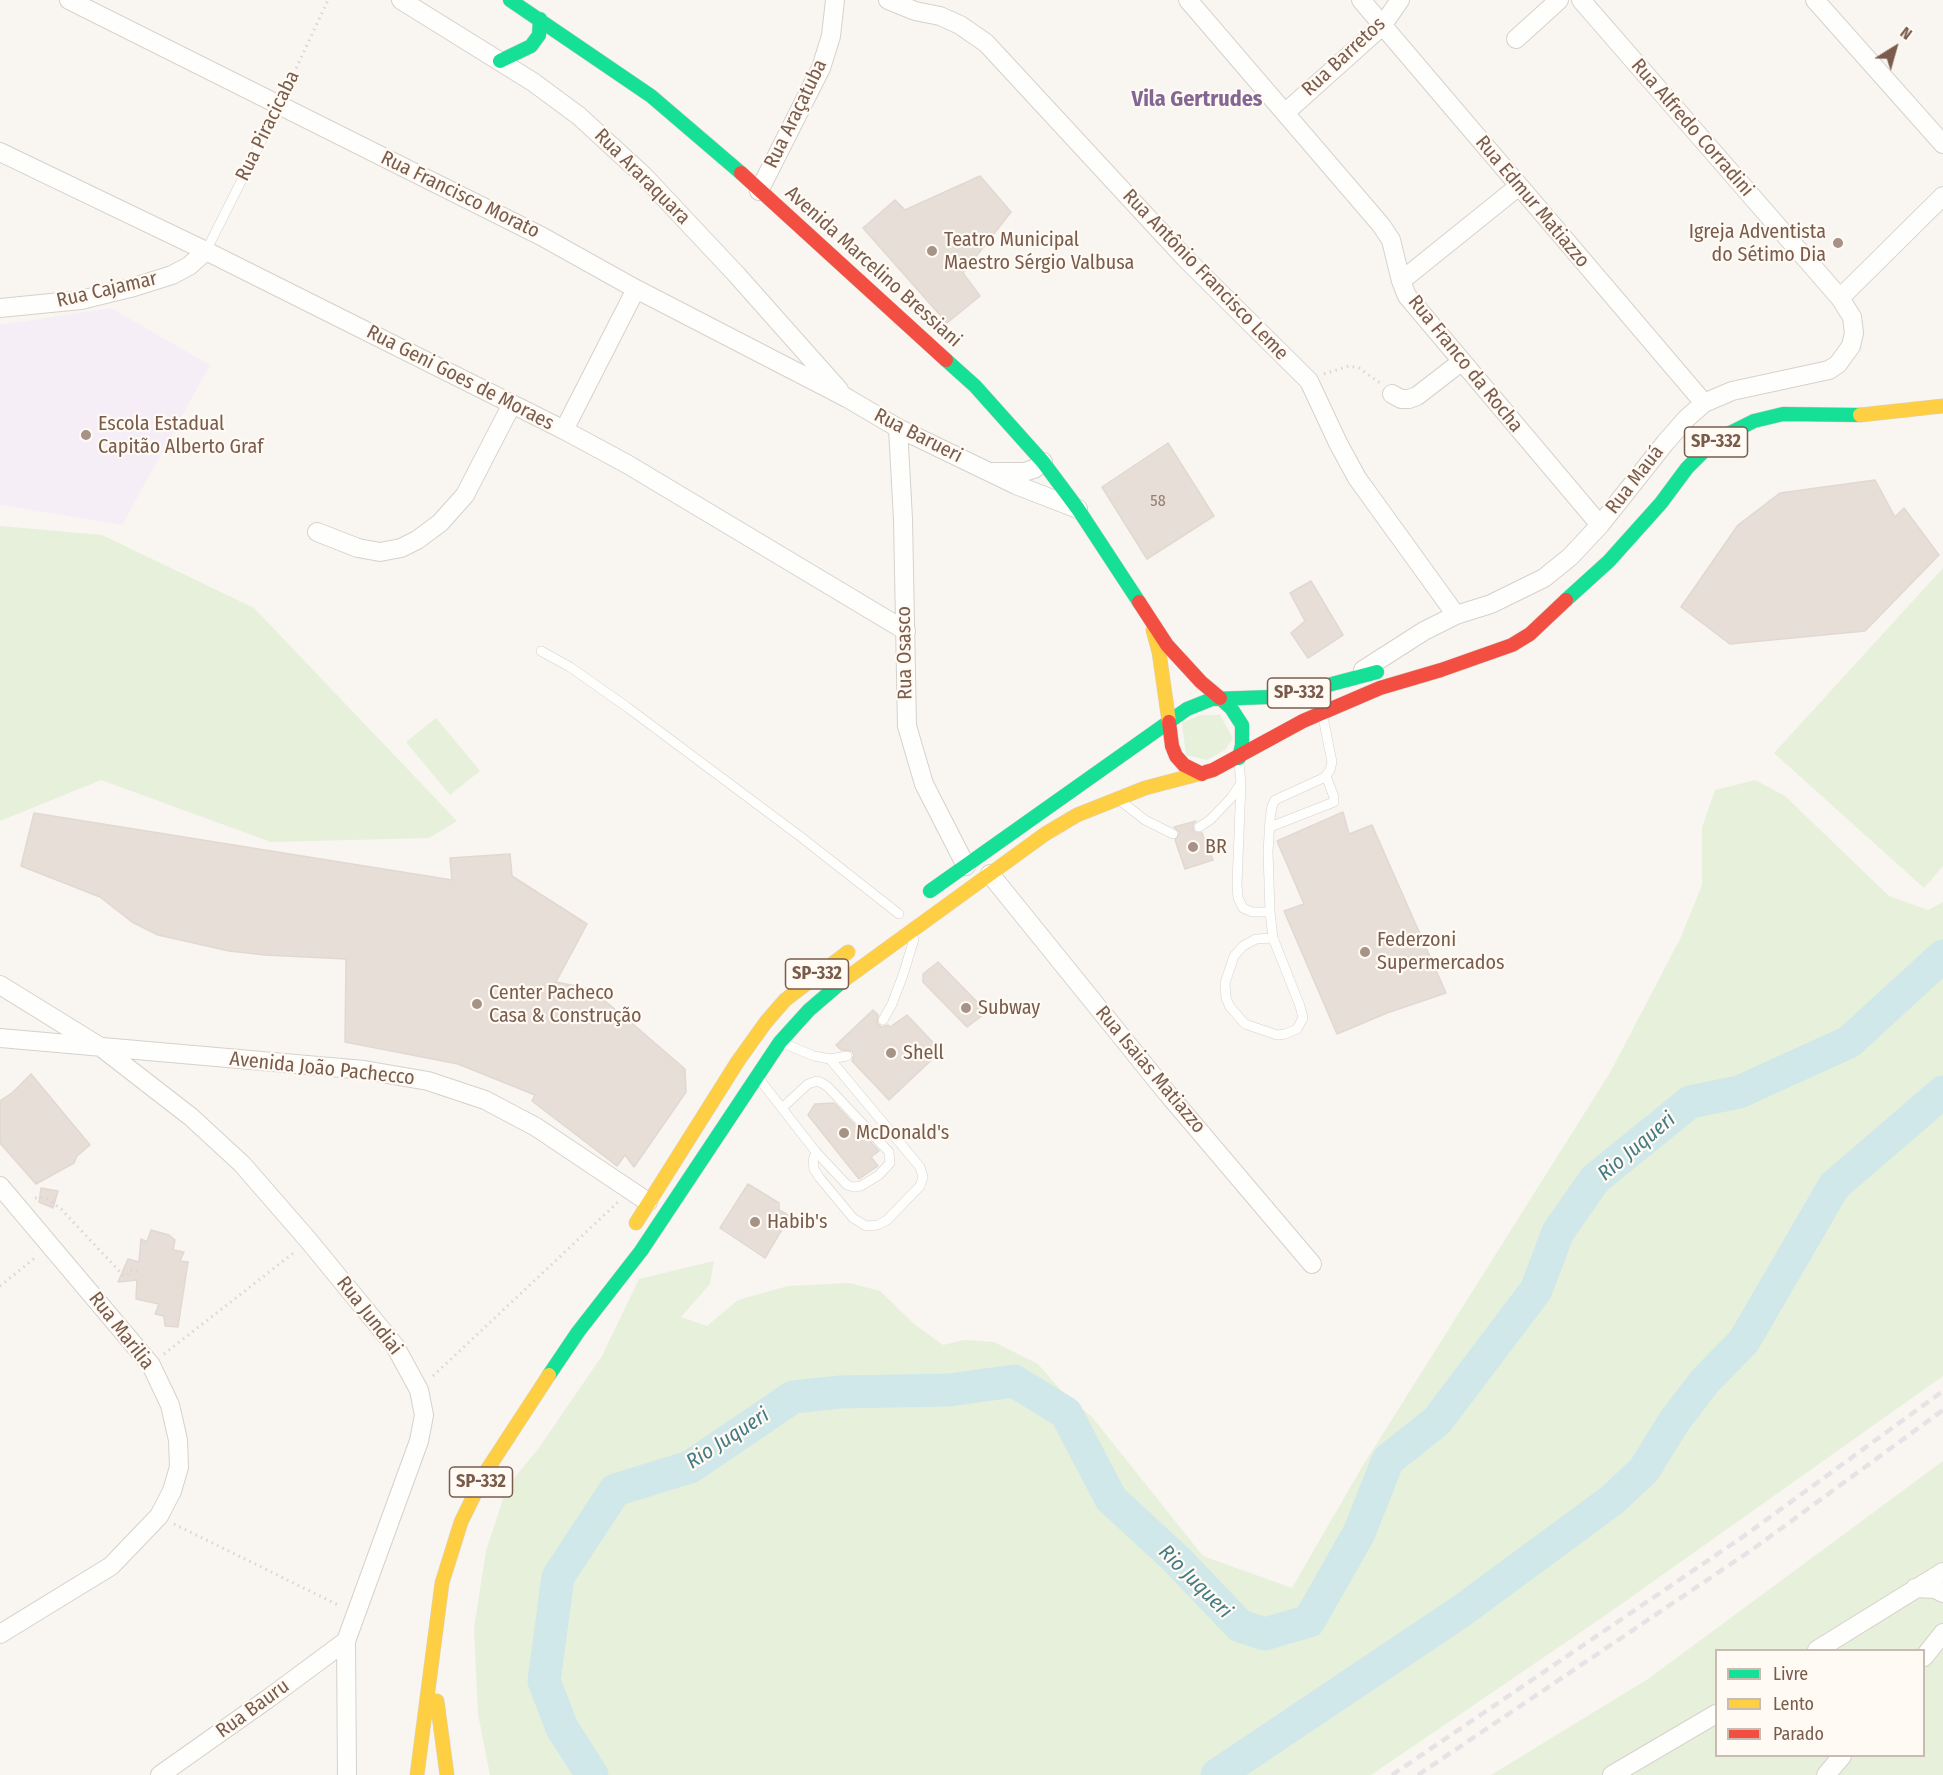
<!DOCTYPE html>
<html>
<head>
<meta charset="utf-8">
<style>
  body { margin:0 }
  #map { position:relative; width:1943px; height:1775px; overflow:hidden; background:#f9f5f0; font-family:"Fira Sans Condensed",sans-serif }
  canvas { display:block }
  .legend { position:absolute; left:1715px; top:1649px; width:210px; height:108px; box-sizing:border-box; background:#fffaf3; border:2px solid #cabbb1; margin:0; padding:8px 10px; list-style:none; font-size:18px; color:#7a5c4d }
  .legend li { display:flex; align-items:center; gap:12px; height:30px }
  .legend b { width:30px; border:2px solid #cabbb1 }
  .north { position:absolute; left:1865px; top:18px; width:60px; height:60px; -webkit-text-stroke:4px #fffaf3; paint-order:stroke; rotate:37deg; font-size:16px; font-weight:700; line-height:24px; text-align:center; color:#7a5c4d }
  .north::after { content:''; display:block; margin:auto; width:21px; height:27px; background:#7a5c4d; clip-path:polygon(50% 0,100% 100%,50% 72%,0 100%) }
</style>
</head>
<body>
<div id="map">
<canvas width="1943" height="1775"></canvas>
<ul class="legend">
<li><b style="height:8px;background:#16e098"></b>Livre</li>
<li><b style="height:8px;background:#ffcf43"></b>Lento</li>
<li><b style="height:8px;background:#f24e42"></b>Parado</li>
</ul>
<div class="north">N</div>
</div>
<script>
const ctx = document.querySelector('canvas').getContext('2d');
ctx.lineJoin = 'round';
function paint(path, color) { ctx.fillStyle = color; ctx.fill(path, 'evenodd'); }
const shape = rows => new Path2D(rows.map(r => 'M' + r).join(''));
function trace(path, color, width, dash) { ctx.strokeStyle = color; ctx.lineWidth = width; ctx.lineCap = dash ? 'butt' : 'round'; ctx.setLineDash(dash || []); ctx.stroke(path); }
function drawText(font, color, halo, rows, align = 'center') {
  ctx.font = font + ' "Fira Sans Condensed",sans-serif'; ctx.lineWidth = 4.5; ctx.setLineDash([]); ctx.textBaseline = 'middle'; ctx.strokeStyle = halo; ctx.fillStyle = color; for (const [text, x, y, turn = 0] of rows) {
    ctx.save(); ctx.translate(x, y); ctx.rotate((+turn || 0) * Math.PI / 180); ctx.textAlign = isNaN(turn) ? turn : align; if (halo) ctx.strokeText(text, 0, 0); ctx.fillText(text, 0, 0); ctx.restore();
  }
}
paint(shape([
  [111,308,210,365,122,525,0,505,0,325]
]), '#f6eef6');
paint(shape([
  [0,526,102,535,254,608,457,821,429,838,271,842,101,780,0,821],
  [1943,568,1943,866,1924,888,1774,753],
  [1200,715,1220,715,1233,738,1225,750,1207,760,1186,755,1182,723],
  [436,718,480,771,450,795,406,742],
  [1755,780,1785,796,1889,896,1928,910,1943,902,1943,1376,1603,1617,1371,1775,490,1775,478,1714,474,1628,486,1551,507,1487,538,1449,602,1356,639,1279,714,1261,710,1284,681,1317,707,1326,738,1300,788,1286,850,1283,880,1291,914,1324,943,1345,964,1340,994,1342,1038,1364,1065,1395,1092,1417,1203,1556,1292,1588,1362,1467,1611,1071,1681,937,1702,885,1702,828,1715,790],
  [1943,1461,1943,1775,1491,1775,1648,1679],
  [1716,1650,1924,1650,1924,1756,1716,1756]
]), '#e7f0db');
trace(shape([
  [592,1775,562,1728,544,1681,558,1577,615,1490,690,1467,793,1397,841,1392,949,1390,1014,1381,1066,1413,1111,1499,1176,1559,1240,1626,1265,1634,1309,1621,1359,1533,1388,1460,1437,1421,1536,1290,1558,1232,1595,1179,1690,1102,1739,1092,1849,1042,1943,956],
  [1217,1775,1460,1612,1612,1500,1644,1470,1675,1420,1705,1381,1744,1341,1834,1186,1943,1092]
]), '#d0e8ea', 33);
const building = shape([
  [980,176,1011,212,963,273,980,296,947,323,863,228,895,200,905,210,980,176],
  [1168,443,1214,516,1147,559,1102,487,1168,443],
  [1875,480,1895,517,1904,508,1939,555,1865,631,1730,644,1681,607,1738,525,1780,493,1875,480],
  [1311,581,1343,635,1308,658,1291,633,1305,621,1290,593,1311,581],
  [1343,812,1349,834,1372,825,1446,993,1387,1013,1337,1034,1284,911,1304,904,1277,841,1343,812],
  [34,813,452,880,450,858,510,854,512,876,587,924,556,982,590,989,627,1019,685,1069,686,1092,634,1167,625,1155,617,1166,532,1101,535,1095,458,1064,345,1042,346,959,265,955,229,951,158,935,132,922,100,897,21,866,34,813],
  [1196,821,1193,824,1193,830,1196,833,1202,833,1213,860,1185,869,1175,840,1180,833,1174,827,1196,821],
  [938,962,987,1012,967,1027,923,982,923,974,938,962],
  [873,1010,878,1015,877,1023,882,1027,888,1025,890,1027,907,1015,941,1051,889,1100,852,1061,854,1055,852,1051,841,1050,836,1045,873,1010],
  [31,1074,90,1145,77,1156,74,1163,36,1184,0,1143,0,1101,12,1093,31,1074],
  [834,1103,879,1151,871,1157,878,1166,859,1179,808,1115,815,1104,834,1103],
  [748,1184,779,1203,779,1210,790,1216,765,1258,720,1228,748,1184],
  [41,1188,58,1191,53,1208,39,1202,41,1188],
  [151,1230,169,1235,175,1240,173,1250,184,1252,180,1261,188,1262,178,1327,165,1326,164,1316,155,1314,159,1304,136,1299,137,1280,118,1282,128,1259,139,1262,141,1239,147,1242,151,1230]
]);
paint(building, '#e6ded7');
trace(building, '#e2d8d2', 1.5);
const lane = shape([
  [206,251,279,106],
  [541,651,570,667,627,707,801,837,899,914],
  [1241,783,1237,884,1238,898,1243,908,1252,912,1270,912],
  [1122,802,1145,820,1173,834],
  [1199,827,1210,820,1231,798,1241,783,1239,763],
  [1270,827,1334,802,1334,797,1326,776],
  [1273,938,1256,939,1243,946,1234,956,1225,983,1226,998,1230,1007,1245,1024,1277,1035,1285,1034,1297,1029,1303,1018,1300,1006,1273,938,1270,912,1268,852,1270,819,1272,806,1275,800,1321,779,1326,776,1330,770,1332,762,1323,717],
  [883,1020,892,1004,903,975,914,939],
  [785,1044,814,1056,830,1059,847,1056],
  [760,1080,816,1152,847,1185,854,1187,861,1186,879,1175,890,1163,889,1152,828,1087,822,1083,817,1081,808,1084,782,1108],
  [816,1152,813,1160,814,1169,819,1177,853,1218,866,1226,878,1225,887,1220,920,1186,923,1177,920,1167,830,1059]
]);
const street = shape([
  [69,0,541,236,636,289,847,398,898,428,1016,485,1078,509],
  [401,0,533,82,579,116,643,175,736,274,839,390],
  [888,0,915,11,940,16,960,25,986,43,1185,258,1309,381,1338,443,1357,478,1456,615],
  [1188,0,1381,225,1391,240,1401,281,1407,296,1600,525],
  [1361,0,1704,403],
  [1815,0,1943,144],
  [1516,39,1559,0],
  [1286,112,1382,26,1400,0],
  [0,152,206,251,564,430,627,464,906,631],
  [759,191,821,68,831,36,835,0],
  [1401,281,1519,186],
  [1840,298,1943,196],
  [0,308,81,300,134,287,172,275,189,266,206,251],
  [1392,394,1401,399,1409,399,1417,396,1461,362],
  [898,428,903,519,907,726,924,784,966,866],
  [564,430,636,289],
  [993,472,1024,472,1034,469,1043,462],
  [317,532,358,548,380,552,401,548,417,540,440,523,465,495,512,404],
  [1363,670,1424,631,1456,615,1491,604,1544,578,1570,557,1600,525,1665,443,1686,419,1704,403,1732,391,1829,370,1838,364,1851,346,1854,333,1852,317,1840,298,1581,0],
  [990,874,1167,1093,1312,1264],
  [0,985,102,1048,191,1117,242,1164,309,1241,395,1346,419,1390,424,1415,419,1441,346,1641,347,1775],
  [0,1038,364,1070,428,1081,485,1100,536,1127,648,1202],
  [0,1186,151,1365,170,1405,178,1440,179,1467,172,1491,159,1516,111,1566,0,1634],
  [1915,1588,1935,1589,1943,1593],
  [1817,1650,1943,1572],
  [1924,1657,1943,1633],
  [160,1775,269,1698,346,1641],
  [1612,1775,1716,1714],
  [1826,1775,1842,1756]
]);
const fast = shape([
  [510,0,651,96,741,173],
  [500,61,531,46,539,35,540,19],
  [946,360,975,386,1043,462,1078,509,1139,602],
  [1566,600,1609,561,1661,503,1687,468,1708,447,1728,434,1754,421,1783,414,1860,415],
  [1220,698,1231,708,1242,725,1242,745,1239,758],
  [930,891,1187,709,1212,699,1270,697,1298,693,1377,672],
  [549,1375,578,1332,641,1251,780,1042,809,1010,844,980]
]);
const slow = shape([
  [1860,415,1943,406],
  [1153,630,1159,652,1169,722],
  [844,980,1045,834,1077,815,1145,788,1206,772],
  [636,1223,738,1061,766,1022,785,1000,848,952],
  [437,1701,447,1775],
  [417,1775,442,1583,461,1522,485,1473,549,1375]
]);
const jam = shape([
  [741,173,946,360],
  [1139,602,1167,645,1201,682,1220,698],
  [1169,722,1172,746,1176,756,1184,765,1202,774],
  [1206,772,1213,770,1303,721,1380,688,1441,670,1512,645,1530,634,1566,600]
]);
trace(lane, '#d7d1cb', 10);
trace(street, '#d7d1cb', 20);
trace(fast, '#d9d2cb', 15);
trace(slow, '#d9d2cb', 15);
trace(jam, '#d9d2cb', 15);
trace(shape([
  [286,90,328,0],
  [1324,374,1349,366,1359,368,1380,383],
  [35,1198,45,1197,61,1209,123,1275,127,1276,130,1270,138,1271],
  [0,1286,36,1257],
  [164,1354,296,1251],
  [433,1376,618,1202],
  [174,1524,340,1606]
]), '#dcd5d0', 3, [1.5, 4.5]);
trace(lane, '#fefefd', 9);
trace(street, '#fefefd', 18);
trace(fast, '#16e098', 14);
trace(slow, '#ffcf43', 14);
trace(jam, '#f24e42', 14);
trace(shape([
  [1392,1775,1744,1536,1943,1391],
  [1418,1775,1753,1549,1943,1410]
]), '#e6e3e7', 4.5, [9, 6]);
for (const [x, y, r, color] of [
  [1838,243,6,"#a69286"],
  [932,251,6,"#a69286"],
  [86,435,6,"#a69286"],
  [1193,847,6,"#a69286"],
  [1365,952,6,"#a69286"],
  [477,1004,6,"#a69286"],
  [966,1008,6,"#a69286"],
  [891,1053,6,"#a69286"],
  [844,1133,6,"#a69286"],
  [755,1222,6,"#a69286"]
]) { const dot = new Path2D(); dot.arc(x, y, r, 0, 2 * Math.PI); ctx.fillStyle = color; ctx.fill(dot); trace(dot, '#fffaf3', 2); }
drawText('16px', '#977e72', null, [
  ["58",1158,502]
]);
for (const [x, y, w] of [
  [1716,442,63],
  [1299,693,63],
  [817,974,63],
  [481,1482,63]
]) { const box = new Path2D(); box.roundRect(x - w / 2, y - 15, w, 30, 4.5); ctx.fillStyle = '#fffaf3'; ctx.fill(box); trace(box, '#7a5c4d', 1.5); }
drawText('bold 18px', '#7a5c4d', null, [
  ["SP-332",1716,442],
  ["SP-332",1299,693],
  ["SP-332",817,974],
  ["SP-332",481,1482]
]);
drawText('20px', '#7a5c4d', '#fffaf3', [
  ["Rua Barretos",1344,57,-43],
  ["Rua Araçatuba",796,114,-64],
  ["Rua Piracicaba",268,126,-64],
  ["Rua Alfredo Corradini",1692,128,49],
  ["Rua Araraquara",642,177,45],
  ["Rua Francisco Morato",460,195,26],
  ["Rua Edmur Matiazzo",1532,202,50],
  ["Avenida Marcelino Bressiani",873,267,42],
  ["Rua Antônio Francisco Leme",1205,275,46],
  ["Rua Cajamar",107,290,-13],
  ["Rua Franco da Rocha",1465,364,51],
  ["Rua Geni Goes de Moraes",460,378,27],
  ["Rua Barueri",918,436,27],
  ["Rua Mauá",1635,480,-52],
  ["Rua Osasco",905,653,-91],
  ["Avenida João Pachecco",322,1069,6],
  ["Rua Isaias Matiazzo",1150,1070,50],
  ["Rua Jundiai",369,1316,52],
  ["Rua Marilia",121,1331,52],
  ["Rua Bauru",253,1709,-36]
]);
drawText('20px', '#7a5c4d', '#fffaf3', [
  ["Igreja Adventista",1826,232,"right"],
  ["do Sétimo Dia",1826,255,"right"],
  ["Teatro Municipal",944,240],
  ["Maestro Sérgio Valbusa",944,263],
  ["Escola Estadual",98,424],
  ["Capitão Alberto Graf",98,447],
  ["BR",1205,847],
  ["Federzoni",1377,940],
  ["Supermercados",1377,963],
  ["Center Pacheco",489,993],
  ["Casa & Construção",489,1016],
  ["Subway",978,1008],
  ["Shell",903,1053],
  ["McDonald's",856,1133],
  ["Habib's",767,1222]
], 'left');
drawText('italic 21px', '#437c86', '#fffaf3', [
  ["Rio Juqueri",1637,1147,-40],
  ["Rio Juqueri",728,1439,-33],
  ["Rio Juqueri",1195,1582,45]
]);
drawText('bold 22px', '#846695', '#fffaf3', [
  ["Vila Gertrudes",1197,100]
]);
</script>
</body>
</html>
